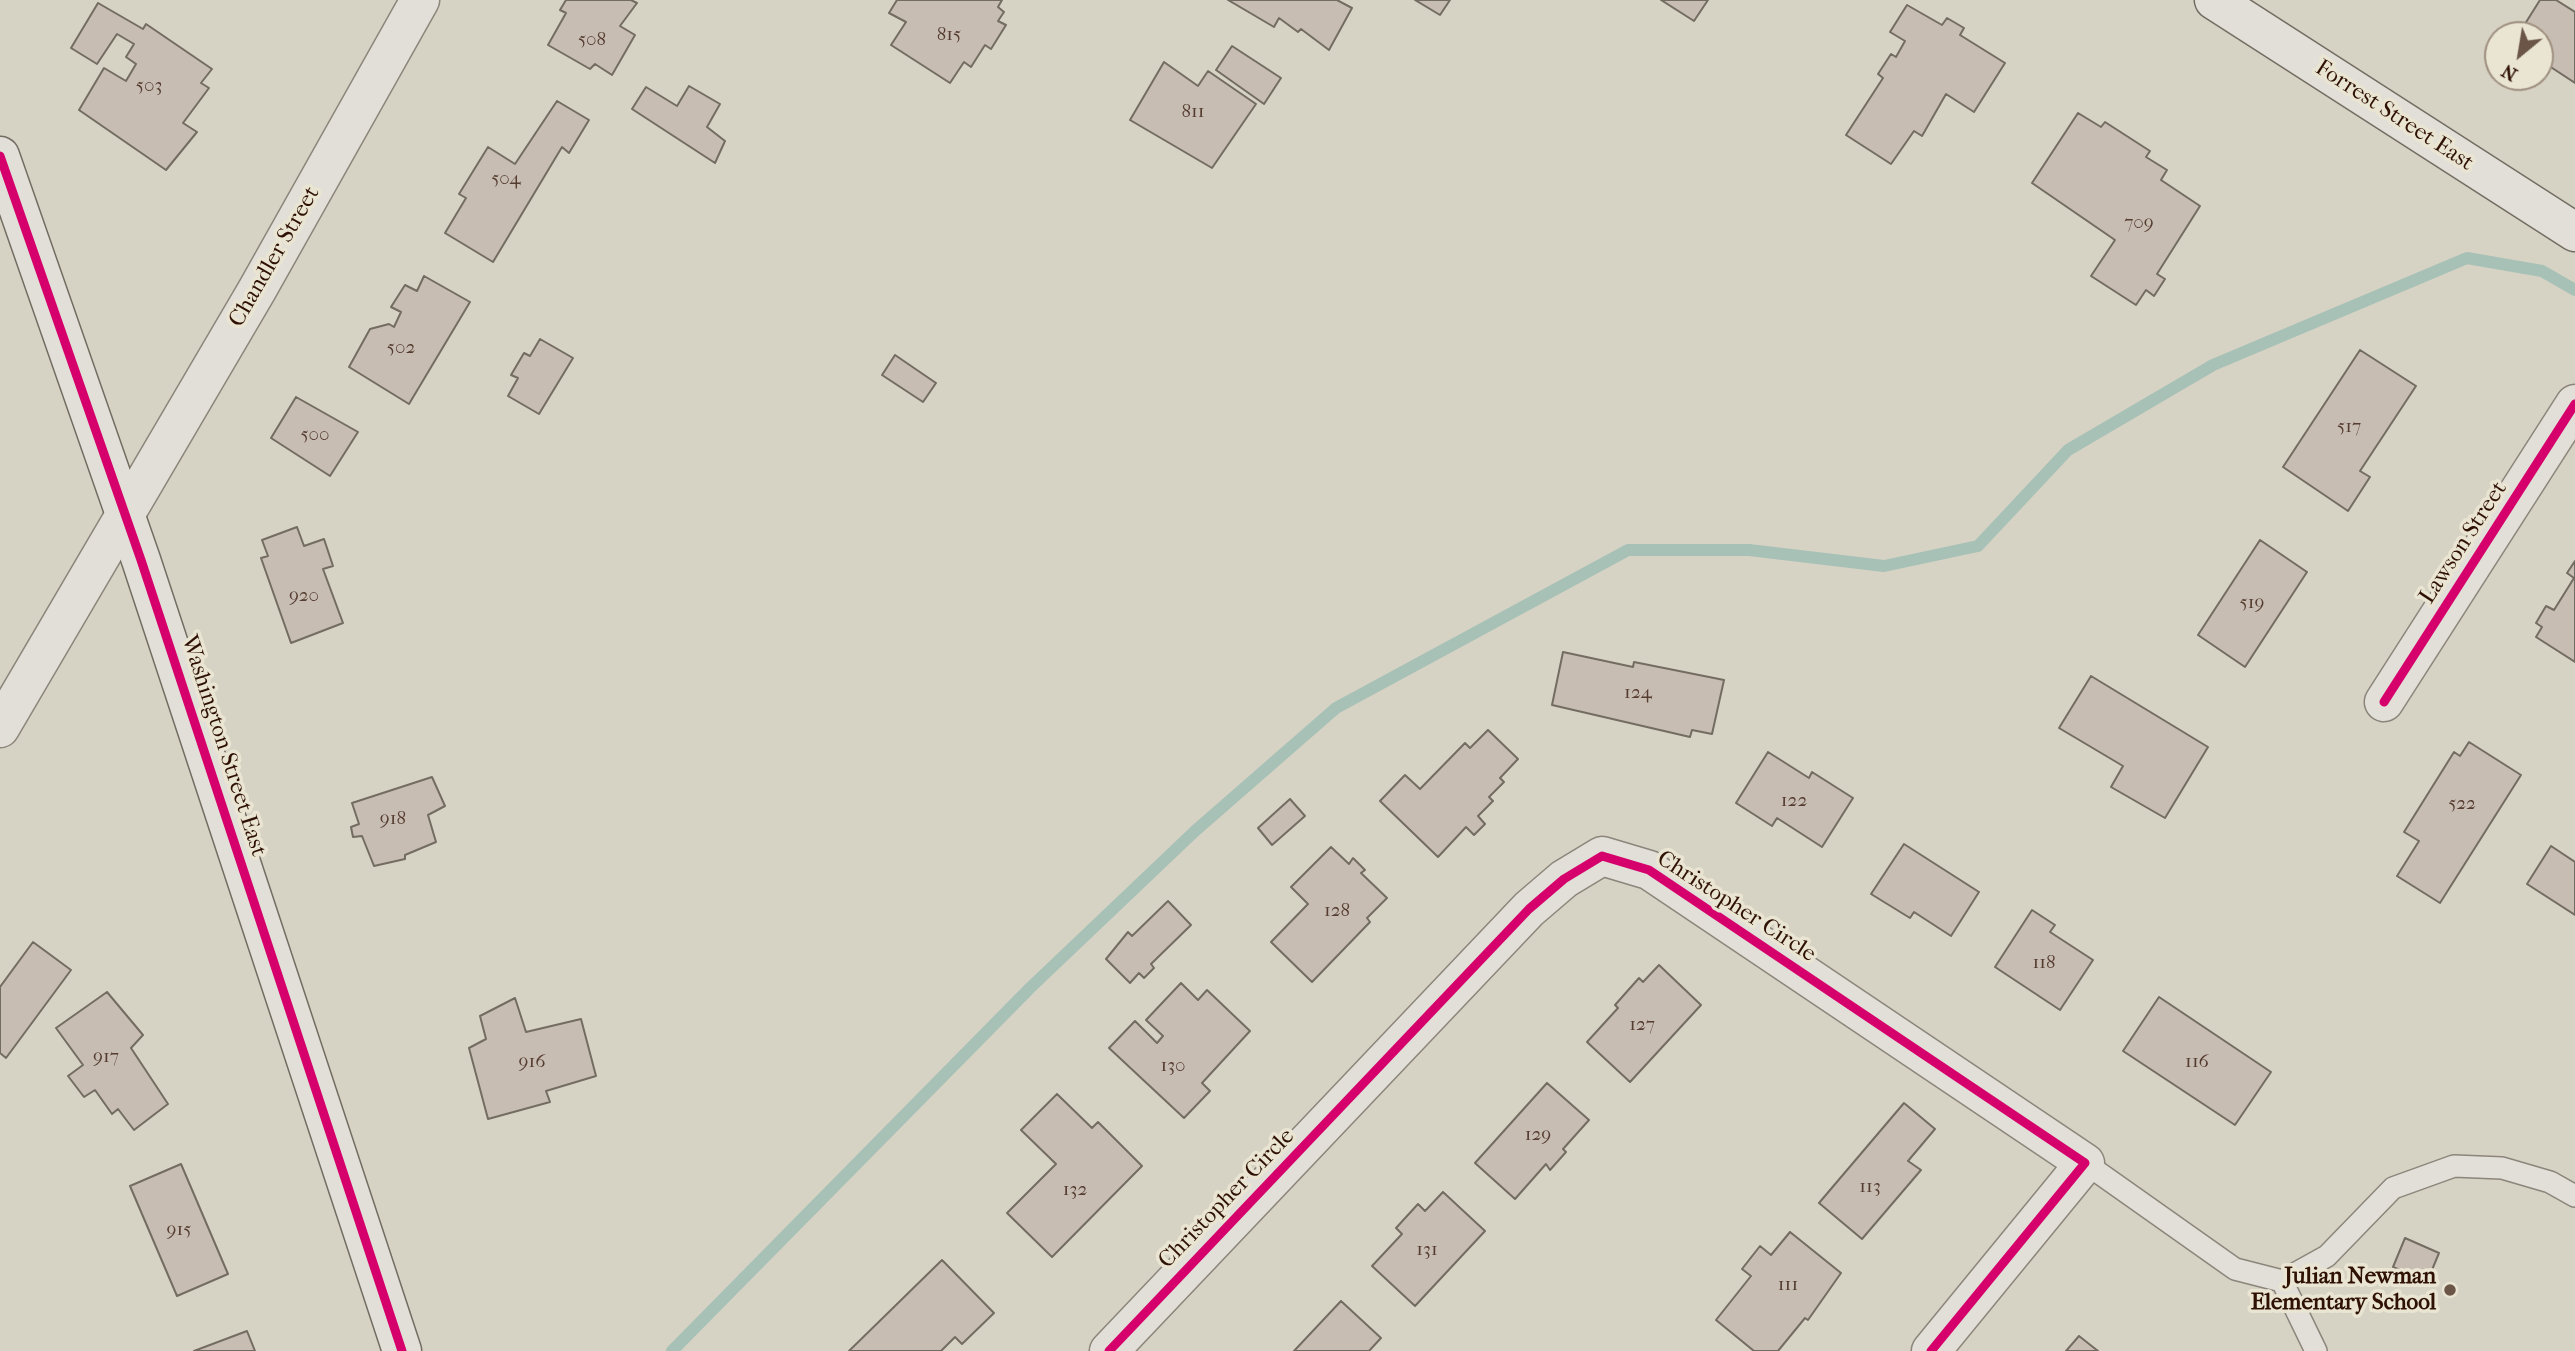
<!DOCTYPE html>
<html>
<head>
<meta charset="utf-8">
<style>
  body { margin:0 }
  #map { position:relative; width:2575px; height:1351px; overflow:hidden; background:#d7d3c4; font-family:"IM FELL French Canon",serif }
  canvas { display:block }
  .north { position:absolute; left:2484px; top:21px; width:70px; height:70px; box-sizing:border-box; background:#eae5d3; border:2px solid #9f9080; border-radius:50%; rotate:210deg; font-size:19px; font-weight:700; line-height:28px; text-align:center; color:#2f1104 }
  .north::after { content:''; display:block; margin:auto; width:24px; height:32px; background:#6a5547; clip-path:polygon(50% 0,100% 100%,50% 72%,0 100%) }
</style>
</head>
<body>
<div id="map">
<canvas width="2575" height="1351"></canvas>
<div class="north">N</div>
</div>
<script>
const ctx = document.querySelector('canvas').getContext('2d');
ctx.lineJoin = 'round';
const shape = rows => new Path2D(rows.map(r => 'M' + r).join(''));
function trace(path, color, width, dash) { ctx.strokeStyle = color; ctx.lineWidth = width; ctx.lineCap = dash ? 'butt' : 'round'; ctx.setLineDash(dash || []); ctx.stroke(path); }
function paint(path, color) { ctx.fillStyle = color; ctx.fill(path, 'evenodd'); }
function drawText(font, color, halo, rows, align = 'center') {
  ctx.font = font + ' "IM FELL French Canon",serif'; ctx.lineWidth = 7; ctx.setLineDash([]); ctx.textBaseline = 'middle'; ctx.strokeStyle = halo; ctx.fillStyle = color; for (const [text, x, y, turn = 0] of rows) {
    ctx.save(); ctx.translate(x, y); ctx.rotate((+turn || 0) * Math.PI / 180); ctx.textAlign = isNaN(turn) ? turn : align; if (halo) ctx.strokeText(text, 0, 0); ctx.fillText(text, 0, 0); ctx.restore();
  }
}
trace(shape([
  [672,1351,1030,988,1195,831,1336,708,1628,550,1749,550,1884,566,1978,546,2068,450,2213,365,2467,258,2542,271,2575,290]
]), '#a7c1b7', 12);
const building = shape([
  [566,0,631,0,637,3,620,26,635,35,612,75,595,64,590,69,548,45,566,13,560,10,566,0],
  [897,0,1002,0,998,7,1004,12,998,21,1006,25,991,49,985,45,971,67,964,62,950,83,891,45,906,22,889,13,897,0],
  [1228,0,1337,0,1352,8,1329,50,1301,29,1298,32,1279,18,1274,27,1228,0],
  [1415,0,1450,0,1440,15,1415,0],
  [1661,0,1708,0,1694,21,1661,0],
  [2540,0,2556,0,2575,12,2575,83,2540,60,2540,35,2518,35,2540,0],
  [98,3,143,29,146,24,212,69,201,83,209,88,183,123,197,132,166,170,79,110,104,68,126,81,136,64,126,57,134,44,117,34,97,64,71,48,98,3],
  [1907,5,1942,25,1947,18,1964,28,1960,35,2005,63,1974,112,1946,94,1922,136,1914,131,1891,164,1846,135,1883,78,1878,74,1891,54,1896,57,1905,41,1890,32,1907,5],
  [1232,46,1281,78,1264,104,1216,70,1232,46],
  [1164,62,1198,86,1208,71,1256,104,1212,168,1130,120,1164,62],
  [689,86,720,104,707,127,725,141,715,163,632,109,646,87,677,106,689,86],
  [557,101,589,120,569,153,562,147,493,262,445,233,466,198,459,194,488,147,515,164,557,101],
  [2078,113,2101,127,2105,122,2150,151,2146,157,2167,170,2161,180,2200,206,2157,274,2165,279,2154,296,2146,290,2136,305,2091,276,2115,240,2032,183,2078,113],
  [424,276,470,302,409,404,349,367,370,329,389,324,394,327,401,312,391,307,405,285,417,291,424,276],
  [540,339,573,358,539,414,508,396,518,378,511,375,524,353,530,356,540,339],
  [2360,350,2416,386,2360,471,2370,477,2348,511,2283,467,2360,350],
  [895,355,936,383,923,402,882,375,895,355],
  [296,397,358,432,330,476,271,438,296,397],
  [297,527,304,546,324,539,333,566,323,569,343,623,291,643,261,558,268,556,262,540,297,527],
  [2260,540,2307,572,2245,667,2198,635,2260,540],
  [2575,561,2575,662,2536,637,2542,627,2536,623,2546,606,2554,610,2574,578,2567,573,2575,561],
  [1563,652,1633,667,1634,662,1724,680,1712,734,1692,730,1690,737,1552,705,1563,652],
  [2091,676,2208,747,2165,818,2111,787,2123,766,2059,728,2091,676],
  [1488,730,1518,759,1500,778,1504,782,1489,797,1493,801,1478,816,1485,824,1474,835,1466,827,1438,857,1380,801,1405,775,1420,789,1465,743,1470,748,1488,730],
  [2469,742,2521,775,2440,903,2397,876,2419,841,2404,832,2454,752,2460,756,2469,742],
  [1768,752,1809,778,1812,772,1853,798,1822,847,1777,818,1772,826,1736,803,1768,752],
  [432,777,445,806,428,815,436,842,405,855,405,859,374,866,362,836,353,837,351,827,359,824,352,803,432,777],
  [1290,799,1305,816,1272,845,1258,828,1290,799],
  [1904,844,1979,892,1951,936,1914,912,1910,918,1871,894,1904,844],
  [2551,846,2575,862,2575,915,2527,884,2551,846],
  [1331,847,1349,864,1353,858,1365,870,1361,873,1387,898,1367,918,1370,922,1312,982,1271,942,1308,904,1291,887,1331,847],
  [1168,901,1191,925,1151,964,1154,968,1144,978,1139,973,1130,983,1106,959,1128,932,1132,936,1168,901],
  [2032,910,2055,925,2050,932,2093,960,2060,1010,1995,967,2032,910],
  [33,942,71,970,6,1058,0,1053,0,987,33,942],
  [1659,965,1701,1005,1630,1082,1587,1042,1618,1008,1615,1005,1639,978,1643,982,1659,965],
  [1181,983,1198,1000,1207,990,1250,1031,1202,1083,1210,1091,1184,1118,1109,1048,1135,1021,1157,1043,1163,1036,1146,1020,1181,983],
  [107,992,143,1035,131,1048,168,1104,134,1130,118,1109,112,1114,95,1090,84,1097,68,1076,83,1065,56,1028,107,992],
  [2159,997,2271,1072,2235,1125,2123,1051,2159,997],
  [515,998,526,1032,581,1019,596,1076,546,1091,550,1102,488,1119,469,1048,486,1039,480,1016,515,998],
  [1547,1083,1589,1120,1563,1149,1566,1152,1550,1170,1546,1164,1515,1199,1475,1163,1547,1083],
  [1057,1094,1092,1128,1098,1122,1142,1166,1052,1257,1007,1213,1056,1164,1021,1130,1057,1094],
  [1904,1103,1935,1129,1908,1161,1921,1170,1862,1239,1819,1203,1904,1103],
  [181,1164,228,1274,177,1296,130,1186,181,1164],
  [1443,1192,1485,1231,1415,1306,1372,1266,1402,1234,1396,1228,1418,1204,1425,1211,1443,1192],
  [1790,1232,1841,1273,1808,1320,1805,1318,1778,1351,1754,1351,1716,1320,1751,1276,1742,1269,1760,1246,1771,1255,1790,1232],
  [2405,1238,2439,1253,2427,1282,2393,1267,2405,1238],
  [942,1260,994,1313,962,1344,955,1337,941,1351,849,1351,942,1260],
  [1341,1301,1381,1338,1369,1351,1294,1351,1341,1301],
  [247,1331,255,1351,194,1351,247,1331],
  [2079,1336,2098,1351,2066,1351,2079,1336]
]);
paint(building, '#c8bdb2');
trace(building, '#736c62', 2);
const lane = shape([
  [2085,1163,2235,1269,2282,1281,2327,1256,2393,1188,2454,1166,2502,1168,2550,1182,2575,1196],
  [2282,1281,2316,1351]
]);
const street = shape([
  [2384,702,2575,404],
  [0,728,257,290,420,0],
  [1109,1351,1529,909,1564,879,1602,856,1649,870,2085,1163,1931,1351]
]);
const secondary = shape([
  [2214,0,2575,232],
  [0,156,141,560,402,1351]
]);
trace(lane, '#8c857b', 24);
trace(street, '#8c857b', 41);
trace(secondary, '#736c62', 41);
trace(lane, '#e1dfd7', 21);
trace(street, '#e1dfd7', 38);
trace(secondary, '#e1dfd7', 38);
trace(shape([
  [0,156,141,560,402,1351],
  [2384,702,2575,404],
  [1109,1351,1529,909,1564,879,1602,856,1649,870,2085,1163,1931,1351]
]), '#d6006c', 9);
for (const [x, y, r, color] of [
  [2450,1290,7,"#6a5547"]
]) { const dot = new Path2D(); dot.arc(x, y, r, 0, 2 * Math.PI); ctx.fillStyle = color; ctx.fill(dot); trace(dot, '#eae5d3', 2.5); }
drawText('19px', '#553c30', null, [
  ["815",949,35],
  ["508",592,40],
  ["503",149,86],
  ["811",1193,112],
  ["504",506,179],
  ["709",2139,223],
  ["502",401,348],
  ["517",2349,427],
  ["500",315,435],
  ["920",304,596],
  ["519",2252,603],
  ["124",1638,693],
  ["122",1794,801],
  ["522",2462,804],
  ["918",393,819],
  ["128",1337,911],
  ["118",2044,963],
  ["127",1642,1025],
  ["917",106,1057],
  ["916",532,1062],
  ["116",2197,1062],
  ["130",1173,1066],
  ["129",1538,1135],
  ["113",1870,1187],
  ["132",1075,1190],
  ["915",179,1230],
  ["131",1427,1250],
  ["111",1788,1285]
]);
drawText('23px', '#2f1104', '#eae5d3', [
  ["Forrest Street East",2394,116,33],
  ["Chandler Street",275,257,-60],
  ["Lawson Street",2464,543,-57],
  ["Washington Street East",223,746,72],
  ["Christopher Circle",1736,907,33],
  ["Christopher Circle",1227,1199,-46]
]);
drawText('bold 23px', '#2f1104', '#eae5d3', [
  ["Julian Newman",2436,1277],
  ["Elementary School",2436,1303]
], 'right');
</script>
</body>
</html>
